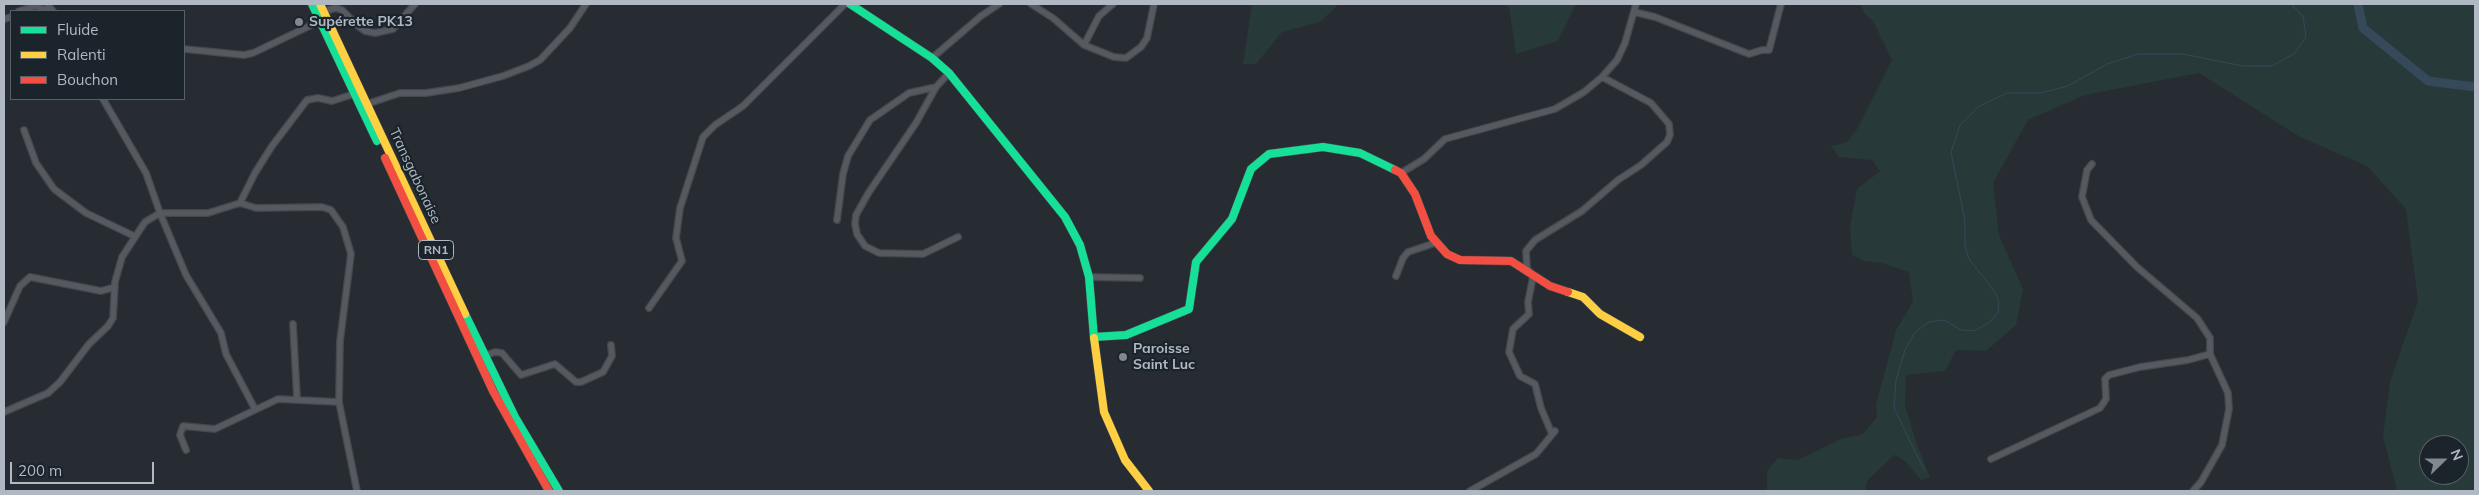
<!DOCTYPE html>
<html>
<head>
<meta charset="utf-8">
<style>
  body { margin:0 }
  #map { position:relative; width:2479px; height:495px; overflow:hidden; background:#262c32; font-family:Mulish,sans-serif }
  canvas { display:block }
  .frame { position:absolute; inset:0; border:5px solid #b0b9c3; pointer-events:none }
  .legend { position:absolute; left:10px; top:10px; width:175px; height:90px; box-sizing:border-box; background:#1b232b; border:1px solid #575f68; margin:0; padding:6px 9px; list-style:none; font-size:15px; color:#b0b9c3 }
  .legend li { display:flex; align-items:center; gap:10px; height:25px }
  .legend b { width:25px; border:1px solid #575f68 }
  .north { position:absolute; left:2419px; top:435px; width:50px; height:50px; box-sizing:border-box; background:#1b232b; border:1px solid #575f68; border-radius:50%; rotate:68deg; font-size:14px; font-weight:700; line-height:20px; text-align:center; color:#b0b9c3 }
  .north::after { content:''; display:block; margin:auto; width:18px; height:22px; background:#808890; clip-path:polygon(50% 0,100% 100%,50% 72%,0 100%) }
  .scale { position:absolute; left:10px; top:462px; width:144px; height:22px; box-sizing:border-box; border:2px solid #b0b9c3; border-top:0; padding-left:6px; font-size:15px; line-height:18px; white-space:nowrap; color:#b0b9c3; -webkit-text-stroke:4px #1b232b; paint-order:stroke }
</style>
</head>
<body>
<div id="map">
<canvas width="2479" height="495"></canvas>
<div class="frame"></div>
<ul class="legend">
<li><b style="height:6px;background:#16e098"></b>Fluide</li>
<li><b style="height:6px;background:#ffcf43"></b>Ralenti</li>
<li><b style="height:6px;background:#f24e42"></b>Bouchon</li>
</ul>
<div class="north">N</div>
<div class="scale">200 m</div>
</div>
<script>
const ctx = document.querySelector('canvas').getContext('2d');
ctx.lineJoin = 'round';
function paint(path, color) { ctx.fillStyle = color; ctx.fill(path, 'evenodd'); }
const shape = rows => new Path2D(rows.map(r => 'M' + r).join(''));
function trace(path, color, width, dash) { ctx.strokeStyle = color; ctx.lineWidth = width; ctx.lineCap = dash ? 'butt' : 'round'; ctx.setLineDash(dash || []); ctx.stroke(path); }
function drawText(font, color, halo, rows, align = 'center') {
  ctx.font = font + ' Mulish,sans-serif'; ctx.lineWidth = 4.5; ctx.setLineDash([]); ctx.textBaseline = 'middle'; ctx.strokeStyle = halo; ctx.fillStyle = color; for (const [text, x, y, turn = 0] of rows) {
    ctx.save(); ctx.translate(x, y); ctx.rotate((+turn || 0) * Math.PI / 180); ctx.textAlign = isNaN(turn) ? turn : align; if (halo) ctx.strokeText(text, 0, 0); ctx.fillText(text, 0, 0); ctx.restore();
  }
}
paint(shape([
  [1252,4,1339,4,1320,22,1282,32,1256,64,1243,64],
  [1506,4,1576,4,1558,41,1516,54,1509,7],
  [1860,4,2475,4,2475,491,2397,491,2383,436,2390,382,2418,301,2406,209,2367,166,2300,137,2199,73,2085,95,2028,120,1993,183,1999,235,2023,289,2016,325,1986,351,1956,350,1945,371,1906,375,1905,405,1916,442,1930,477,1921,480,1904,460,1894,455,1867,481,1865,491,1767,491,1767,471,1778,458,1798,460,1841,439,1863,434,1877,417,1876,405,1896,330,1913,302,1909,272,1882,263,1864,261,1852,255,1850,226,1857,189,1880,171,1872,160,1839,157,1831,146,1847,142,1857,129,1892,60,1873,21,1865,14],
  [2429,445,2459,445,2459,475,2429,475]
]), '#273938');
trace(shape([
  [1924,470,1894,408,1896,380,1905,350,1915,332,1929,322,1944,320,1961,330,1974,331,1990,322,1998,312,1999,303,1995,292,1969,259,1965,246,1965,221,1951,152,1960,125,1978,107,2007,93,2041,93,2068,86,2107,64,2138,54,2183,54,2243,66,2272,66,2294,54,2306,37,2303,16,2291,4]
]), '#36495b', 1);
trace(shape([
  [2358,4,2363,28,2428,81,2475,87]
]), '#36495b', 9);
const street = shape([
  [47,4,53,11],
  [1031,4,1053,18,1084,45,1114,57,1126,58,1141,47,1147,38,1154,4],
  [19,11,35,6,48,11],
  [324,11,336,8,342,10,358,26,365,31,375,33,393,29,415,4],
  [1634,12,1655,17,1749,54,1762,50,1769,50,1781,4],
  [4,19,11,17],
  [1084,45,1099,16,1113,4],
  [184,49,244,55,253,53,320,21],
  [932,58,981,16,999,4],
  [949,73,936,87,916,123,869,192,856,215,855,224,857,234,865,246,879,253,923,254,958,237],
  [103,99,146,173,160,213,186,275,221,333,226,354,255,409],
  [367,104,400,93,426,93,459,88,503,76,529,66,540,60,570,28,586,4],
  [24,130,36,163,54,189,86,213,134,236],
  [2092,164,2087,170,2082,197,2091,220,2137,267,2197,318,2210,338,2210,354,2228,393,2229,409,2222,445,2201,482,2193,491],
  [1401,173,1424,159,1445,139,1555,109,1584,92,1602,77,1617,60,1625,43,1636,4],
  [240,203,256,208,322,207,331,210,343,227,351,254,340,341,339,402,357,491],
  [837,220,843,174,848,156,870,120,909,93,936,87],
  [1396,276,1403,258,1408,252,1435,243],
  [1089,277,1140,278],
  [649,308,682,261,676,238,680,208,703,137,715,125,743,106,845,4],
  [4,322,20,286,30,277,101,291,115,287],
  [293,324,297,398],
  [484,356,495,352,502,353,521,375,555,364,576,382,581,382,603,372,612,356,611,345],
  [4,412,48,393,60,382,89,344,108,326,113,318,115,282,122,257,145,222,160,213,208,213,240,203,255,173,272,146,307,100,318,98,332,101,354,94],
  [1552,434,1541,408,1535,384,1520,376,1509,352,1513,329,1529,314,1528,302,1533,277,1527,268,1526,251,1535,240,1582,211,1618,180,1641,165,1667,142,1670,135,1669,124,1651,103,1602,77],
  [186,450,180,435,183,426,215,429,278,399,339,402],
  [1991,459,2100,408,2106,399,2105,379,2109,375,2140,367,2188,360,2210,354],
  [1470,491,1536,454,1555,431]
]);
const fast = shape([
  [312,4,377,141],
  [850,4,932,58,949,73,1065,217,1080,245,1089,277,1094,338],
  [465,314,515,417,559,491],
  [1094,337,1126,335,1189,309,1196,262,1232,219,1251,169,1269,154,1323,147,1360,153,1395,170]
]);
const slow = shape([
  [320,4,465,314],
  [1568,292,1583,297,1600,314,1640,337],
  [1094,338,1104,412,1125,460,1149,491]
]);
const jam = shape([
  [385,158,493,391,549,491],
  [1395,170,1401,173,1415,194,1431,236,1447,254,1460,260,1511,261,1550,286,1568,292]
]);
trace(street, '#44484d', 8);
trace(fast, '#44484d', 9);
trace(slow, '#44484d', 9);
trace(jam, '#44484d', 9);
trace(street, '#565a60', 5.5);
trace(fast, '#16e098', 8);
trace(slow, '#ffcf43', 8);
trace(jam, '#f24e42', 8);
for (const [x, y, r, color] of [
  [299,22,5,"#808890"],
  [1123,357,5,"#808890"]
]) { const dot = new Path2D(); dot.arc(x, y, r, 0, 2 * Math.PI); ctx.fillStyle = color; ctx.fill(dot); trace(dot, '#1b232b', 2); }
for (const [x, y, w] of [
  [436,250,35]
]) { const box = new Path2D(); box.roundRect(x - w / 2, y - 9.5, w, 19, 4); ctx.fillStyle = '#1b232b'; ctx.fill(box); trace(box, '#b0b9c3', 1); }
drawText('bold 12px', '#b0b9c3', null, [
  ["RN1",436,250]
]);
drawText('bold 14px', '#b0b9c3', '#1b232b', [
  ["Supérette PK13",309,22],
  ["Paroisse",1133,349],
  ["Saint Luc",1133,365]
], 'left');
drawText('14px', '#b0b9c3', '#1b232b', [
  ["Transgabonaise",415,176,65]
]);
</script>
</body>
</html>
